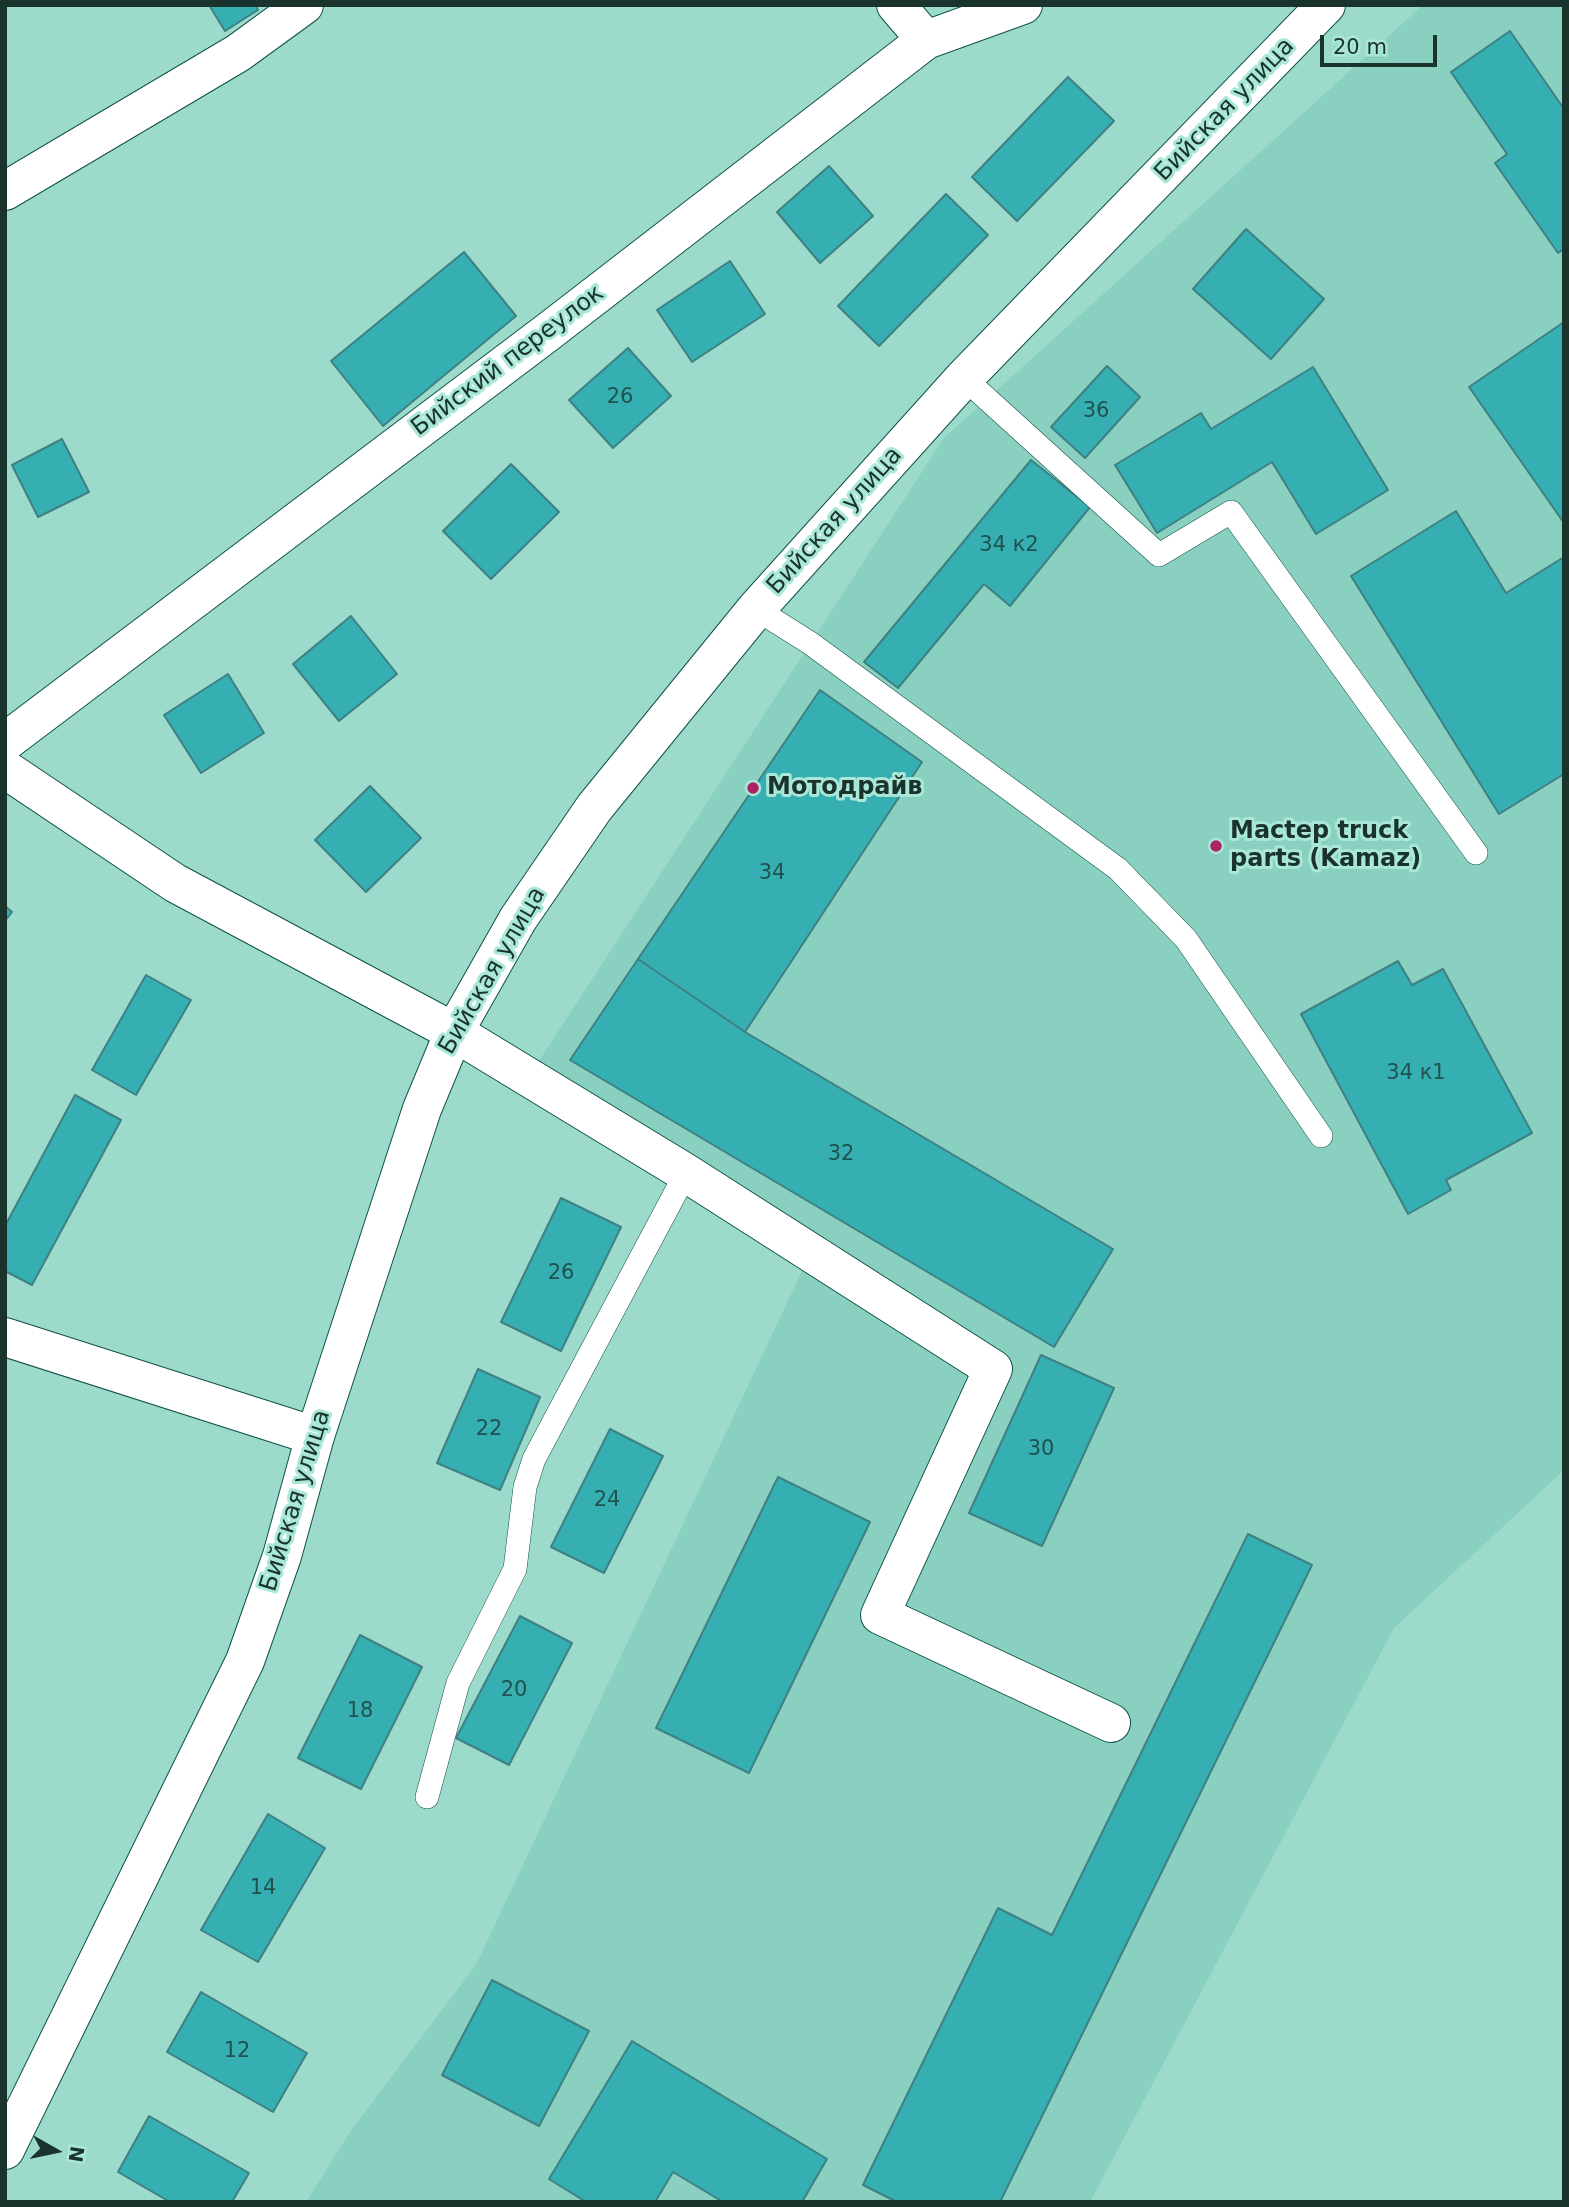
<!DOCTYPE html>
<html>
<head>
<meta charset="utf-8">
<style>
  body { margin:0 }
  #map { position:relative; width:1569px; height:2207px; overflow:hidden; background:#9cdacb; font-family:"DejaVu Sans",sans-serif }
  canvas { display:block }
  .frame { position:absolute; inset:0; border:7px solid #1a332d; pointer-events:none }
  .north { position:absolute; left:21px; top:2116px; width:70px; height:70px; -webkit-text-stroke:5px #a9e7d8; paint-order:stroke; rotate:99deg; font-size:19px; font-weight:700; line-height:28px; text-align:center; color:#1a332d }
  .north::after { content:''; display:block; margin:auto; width:24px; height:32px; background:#1a332d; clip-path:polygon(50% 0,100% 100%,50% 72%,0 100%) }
  .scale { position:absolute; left:1320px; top:35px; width:117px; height:32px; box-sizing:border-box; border:4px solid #1a332d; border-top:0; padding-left:9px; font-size:21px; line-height:24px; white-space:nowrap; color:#1a332d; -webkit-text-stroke:5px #a9e7d8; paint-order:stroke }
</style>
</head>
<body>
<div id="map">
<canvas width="1569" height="2207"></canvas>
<div class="frame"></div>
<div class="north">N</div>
<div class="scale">20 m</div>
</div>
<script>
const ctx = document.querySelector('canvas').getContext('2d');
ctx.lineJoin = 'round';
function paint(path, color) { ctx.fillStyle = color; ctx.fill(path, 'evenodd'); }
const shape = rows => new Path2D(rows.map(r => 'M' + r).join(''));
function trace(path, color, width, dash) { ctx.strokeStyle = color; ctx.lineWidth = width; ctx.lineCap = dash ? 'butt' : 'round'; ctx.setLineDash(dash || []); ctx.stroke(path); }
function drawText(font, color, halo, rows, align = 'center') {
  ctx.font = font + ' "DejaVu Sans",sans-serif'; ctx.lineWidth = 6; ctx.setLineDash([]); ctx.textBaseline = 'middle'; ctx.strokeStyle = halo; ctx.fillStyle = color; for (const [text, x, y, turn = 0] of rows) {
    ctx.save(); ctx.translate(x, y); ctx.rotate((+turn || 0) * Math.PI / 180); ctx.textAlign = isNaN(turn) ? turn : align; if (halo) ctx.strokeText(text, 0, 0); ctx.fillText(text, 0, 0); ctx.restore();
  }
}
paint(shape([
  [1423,5,1564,5,1564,1470,1394,1628,1090,2202,306,2202,350,2132,476,1965,808,1258,522,1087,944,438]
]), '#89d0c0');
const building = shape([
  [209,5,256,5,258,10,225,31,209,5],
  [1510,31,1564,109,1564,249,1558,253,1495,163,1507,154,1451,72,1510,31],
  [1068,77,1114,121,1017,221,972,177,1068,77],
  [829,166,873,216,820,263,777,212,829,166],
  [946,194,988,235,879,346,838,306,946,194],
  [1246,229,1324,299,1271,359,1193,289,1246,229],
  [464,252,516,316,383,426,331,361,464,252],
  [730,261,765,314,692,362,657,310,730,261],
  [1564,322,1564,523,1469,387,1564,322],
  [628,348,671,396,613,448,569,400,628,348],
  [1107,366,1140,397,1085,458,1051,427,1107,366],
  [1313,367,1388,490,1316,534,1272,462,1157,533,1115,465,1201,413,1211,429,1313,367],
  [62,439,89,492,38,517,12,465,62,439],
  [1031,460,1090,507,1010,606,984,584,898,688,864,662,1031,460],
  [511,464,559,512,491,579,443,531,511,464],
  [1456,511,1506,593,1564,557,1564,774,1499,814,1351,576,1456,511],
  [351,616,397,674,339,721,293,664,351,616],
  [228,674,264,733,201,773,164,715,228,674],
  [820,690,922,762,745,1032,638,959,820,690],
  [370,786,421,838,366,892,315,840,370,786],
  [5,906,12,912,5,921,5,906],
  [638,959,745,1032,1113,1249,1054,1347,570,1060,638,959],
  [1398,961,1412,985,1443,969,1532,1133,1446,1180,1451,1190,1408,1214,1301,1014,1398,961],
  [146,975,191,1000,136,1095,92,1070,146,975],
  [75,1095,121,1120,32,1285,5,1271,5,1226,75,1095],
  [561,1198,621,1227,561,1351,501,1322,561,1198],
  [1041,1355,1114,1388,1042,1546,969,1513,1041,1355],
  [478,1369,540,1397,500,1490,437,1463,478,1369],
  [610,1429,663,1456,604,1573,551,1547,610,1429],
  [778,1477,870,1522,749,1773,656,1728,778,1477],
  [1248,1534,1312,1565,1000,2202,897,2202,863,2185,998,1908,1052,1935,1248,1534],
  [520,1616,572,1643,509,1765,456,1738,520,1616],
  [360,1635,422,1667,361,1789,298,1758,360,1635],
  [268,1814,325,1848,258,1962,201,1930,268,1814],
  [492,1980,589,2031,539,2126,442,2075,492,1980],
  [201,1992,307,2053,273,2112,167,2052,201,1992],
  [632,2041,827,2159,802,2202,723,2202,673,2172,655,2202,586,2202,549,2179,632,2041],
  [149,2116,249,2173,232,2202,170,2202,118,2172,149,2116]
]);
paint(building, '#35afb2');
trace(building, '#3f8082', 2);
const service = shape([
  [964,378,1159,555,1231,512,1476,853],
  [756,609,810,643,1118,869,1186,939,1321,1136],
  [427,1797,458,1683,515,1569,525,1487,534,1459,686,1173]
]);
const minor = shape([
  [896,5,926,40],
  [5,191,238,53,304,5],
  [5,742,548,332,926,40,1023,5],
  [454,1032,686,1173,993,1369,880,1615,1111,1723],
  [5,1337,315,1436]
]);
const tertiary = shape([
  [5,769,175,883,454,1032]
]);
const primary = shape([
  [5,2150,245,1661,282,1556,315,1436,422,1109,454,1032,518,919,594,808,756,609,964,378,1326,5]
]);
trace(service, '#105247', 24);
trace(minor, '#105247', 40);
trace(tertiary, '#105247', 40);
trace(primary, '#105247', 40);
trace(service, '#fff', 23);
trace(minor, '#fff', 38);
trace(tertiary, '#fff', 38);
trace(primary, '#fff', 38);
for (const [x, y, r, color] of [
  [753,788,7,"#ad2263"],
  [1216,846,7,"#ad2263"]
]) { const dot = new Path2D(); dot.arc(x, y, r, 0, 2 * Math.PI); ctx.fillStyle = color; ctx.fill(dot); trace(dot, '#a9e7d8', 2.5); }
drawText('21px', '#21524e', null, [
  ["26",620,398],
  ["36",1096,412],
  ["34 к2",1009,546],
  ["34",772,874],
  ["34 к1",1416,1074],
  ["32",841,1155],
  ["26",561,1274],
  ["22",489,1430],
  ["30",1041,1450],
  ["24",607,1501],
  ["20",514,1691],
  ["18",360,1712],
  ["14",263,1889],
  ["12",237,2052]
]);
drawText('24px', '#1a332d', '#a9e7d8', [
  ["Бийская улица",1225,110,-46],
  ["Бийский переулок",508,361,-37],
  ["Бийская улица",835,521,-48],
  ["Бийская улица",493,971,-60],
  ["Бийская улица",296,1501,-73]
]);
drawText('bold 24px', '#1a332d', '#a9e7d8', [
  ["Мотодрайв",767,788],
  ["Mactep truck",1230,832],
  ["parts (Kamaz)",1230,860]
], 'left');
</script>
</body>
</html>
